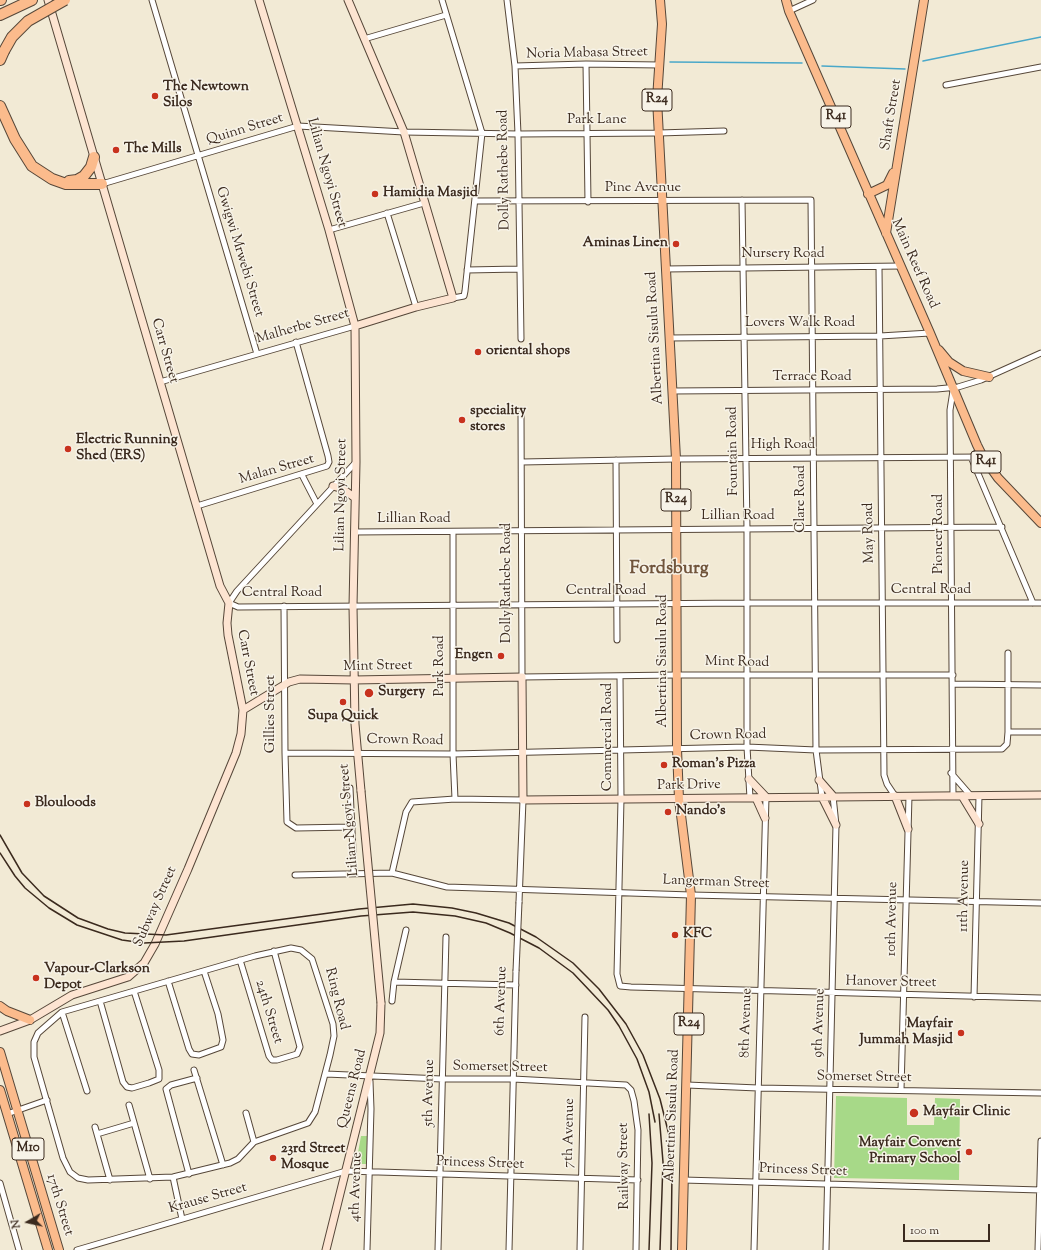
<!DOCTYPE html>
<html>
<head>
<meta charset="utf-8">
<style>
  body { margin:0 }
  #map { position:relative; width:1041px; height:1250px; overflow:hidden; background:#f2ead5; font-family:"Sorts Mill Goudy",serif }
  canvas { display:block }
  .north { position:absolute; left:8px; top:1202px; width:40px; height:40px; -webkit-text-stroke:3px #f7f3e8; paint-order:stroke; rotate:261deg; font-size:11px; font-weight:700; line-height:16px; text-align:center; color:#3b2a1e }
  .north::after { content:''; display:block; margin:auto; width:14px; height:18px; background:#3b2a1e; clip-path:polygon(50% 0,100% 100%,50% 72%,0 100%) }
  .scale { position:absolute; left:903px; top:1224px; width:87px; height:18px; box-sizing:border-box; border:2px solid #3b2a1e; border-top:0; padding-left:5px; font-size:12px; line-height:14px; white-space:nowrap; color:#3b2a1e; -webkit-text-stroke:3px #f7f3e8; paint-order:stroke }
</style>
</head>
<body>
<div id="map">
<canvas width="1041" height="1250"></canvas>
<div class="north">N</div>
<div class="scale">100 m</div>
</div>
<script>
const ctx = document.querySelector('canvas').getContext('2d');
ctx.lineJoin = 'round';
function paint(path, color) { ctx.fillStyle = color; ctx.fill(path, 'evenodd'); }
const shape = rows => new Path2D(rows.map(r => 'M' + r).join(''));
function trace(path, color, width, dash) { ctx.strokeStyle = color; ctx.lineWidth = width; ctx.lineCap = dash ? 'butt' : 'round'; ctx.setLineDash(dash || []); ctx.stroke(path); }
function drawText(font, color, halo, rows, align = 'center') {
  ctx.font = font + ' "Sorts Mill Goudy",serif'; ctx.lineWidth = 3; ctx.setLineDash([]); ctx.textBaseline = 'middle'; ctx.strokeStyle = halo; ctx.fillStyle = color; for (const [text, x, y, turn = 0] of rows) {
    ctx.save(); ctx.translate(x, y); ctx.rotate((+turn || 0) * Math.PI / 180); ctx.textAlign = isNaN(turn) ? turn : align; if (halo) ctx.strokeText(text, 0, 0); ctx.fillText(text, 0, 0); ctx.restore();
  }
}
paint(shape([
  [836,1096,907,1098,907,1125,934,1125,935,1098,960,1099,959,1180,834,1178],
  [361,1136,367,1136,366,1164,356,1164]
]), '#a7d988');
trace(shape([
  [923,61,1041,37],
  [670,62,802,63],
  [822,66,905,69]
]), '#4aa8c9', 1.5);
const street = shape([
  [152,0,257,354],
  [442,0,482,133,465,291,464,296,453,298],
  [507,0,515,66,518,134,521,339],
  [789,11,813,0],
  [364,39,446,15],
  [586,64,588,202],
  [515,66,586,64,660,65],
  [946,85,1041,67],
  [102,184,298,126,404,132,518,134,659,133,724,131],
  [742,200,747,529,747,747,750,798],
  [475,201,811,200,816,750,822,797],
  [387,213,416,307],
  [329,230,424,203],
  [879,267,884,775,887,784,895,796],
  [665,269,901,266],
  [467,270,519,269],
  [669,338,880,336,930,333],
  [160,382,355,326],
  [672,391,937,389,958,387,981,380,1041,353],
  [521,414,522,677,676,675,953,675],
  [971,457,1033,603],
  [616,460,617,640],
  [356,462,237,591,229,603,238,607,747,603,1041,603],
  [522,462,676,459,983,457],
  [302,475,317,504],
  [197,506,327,466,329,462,328,456,296,342],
  [354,532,1002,527],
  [453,532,453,754,455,799],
  [284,606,285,753,287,822,296,828,352,827],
  [620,676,621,799,617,974,620,986,631,987,1041,998],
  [953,684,1041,685],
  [1008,732,1041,732],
  [285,753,453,754,747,747,816,750,1002,749,1007,744,1008,732,1008,653],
  [951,773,971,796],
  [350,788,354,874],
  [953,796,950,410,953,391],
  [392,873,406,812,412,802,455,799,523,800,519,902],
  [295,875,392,873,447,887,691,895,1041,903],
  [291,948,301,950,312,959,333,1024,334,1036,330,1055,315,1112,308,1123,254,1142,238,1159,230,1163,173,1177,88,1180,78,1178,70,1172,63,1158,34,1057,34,1042,38,1033,62,1012,255,956,291,948],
  [240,960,269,1056,272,1060,277,1060,297,1054,300,1047,274,951],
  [168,981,189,1049,192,1054,199,1055,221,1047,223,1040,218,1014,204,971],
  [394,982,516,985],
  [974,997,979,796],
  [100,1001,123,1082,127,1087,132,1088,149,1083,159,1079,159,1070,134,991],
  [392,1001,394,982,406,930],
  [62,1012,87,1091],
  [194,1070,223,1165],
  [326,1074,442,1079,513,1079,626,1085,631,1090,634,1101,638,1130,636,1250],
  [687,1085,758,1088,1041,1093],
  [901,1090,909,796],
  [129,1105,150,1179],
  [246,1113,254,1142],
  [7,1114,47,1100],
  [95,1127,110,1180],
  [97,1134,134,1123],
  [189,1174,166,1089,171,1085,197,1078],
  [173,1177,182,1219],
  [683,1180,1041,1190],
  [0,1183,19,1250],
  [77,1250,346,1171,638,1180],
  [367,1250,371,1109,370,1081],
  [438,1250,446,937],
  [509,1250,516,971],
  [580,1250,585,1017],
  [754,1250,766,797],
  [826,1250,836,825,833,796],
  [1038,1250,1041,1141]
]);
const secondary = shape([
  [259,0,329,230,355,326,356,462,353,606,355,724,361,791],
  [348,0,404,132,453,298,416,307,355,326],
  [333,486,343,489,355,498],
  [243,710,289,682,300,679,354,680,522,677,523,800,1041,795],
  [749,779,766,797],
  [819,780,833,796],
  [895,796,908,829],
  [962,796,979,824],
  [822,797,836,825],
  [756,798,765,818],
  [0,1031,30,1020,72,995,128,977,144,963,155,944,188,869,236,753,241,734,243,710,228,635,227,623,229,603,220,586,48,0],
  [326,1250,380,1033,381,1003]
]);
const primary = shape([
  [660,0,662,24,657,99,676,459,677,749,679,799,691,895,682,1250],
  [786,0,789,11,930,333,977,445,983,457,998,478,1041,523],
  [868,194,887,185,893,173],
  [886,233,924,0],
  [939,350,949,362,963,371,989,377],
  [0,1006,7,1011,30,1020],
  [0,1052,59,1250],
  [0,1090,48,1250]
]);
const highway = shape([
  [0,0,1,0],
  [0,15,32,0],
  [0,60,4,51],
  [0,106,15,139,32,166,52,179,66,184,102,184],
  [69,181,77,180,84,176,91,167,94,157]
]);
trace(street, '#564739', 7);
trace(secondary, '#564739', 9);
trace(primary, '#564739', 10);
trace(highway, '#564739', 12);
trace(street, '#fff', 5);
trace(secondary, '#fde4d1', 7);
trace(primary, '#fbbb8c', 8);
trace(highway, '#fbbb8c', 10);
trace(shape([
  [0,835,22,873,44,896,78,918,108,929,125,933,166,935,359,909,413,904,452,908,476,913,509,923,536,937,573,963,599,989,626,1024,643,1055,660,1099,669,1135,672,1173,671,1250],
  [0,853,15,876,25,888,49,908,77,925,122,940,144,943,184,941,361,916,413,912,455,916,486,923,510,933,539,948,573,973,608,1010,619,1026,637,1059,649,1092,655,1122],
  [649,1114,652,1163,649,1250],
  [659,1114,663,1162,660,1250]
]), '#3b2a1e', 1.5);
const streetBridge = shape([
  [516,971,519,902]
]);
const secondaryBridge = shape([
  [361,791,381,1003]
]);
const highwayBridge = shape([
  [4,51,12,37,28,21,65,0]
]);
trace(streetBridge, '#564739', 7, []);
trace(secondaryBridge, '#564739', 9, []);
trace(highwayBridge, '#564739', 12, []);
trace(streetBridge, '#fff', 5);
trace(secondaryBridge, '#fde4d1', 7);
trace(highwayBridge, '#fbbb8c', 10);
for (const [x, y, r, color] of [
  [155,96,4,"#c8321e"],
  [116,150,4,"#c8321e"],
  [375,194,4,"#c8321e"],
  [676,244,4,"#c8321e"],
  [478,352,4,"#c8321e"],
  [462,420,4,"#c8321e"],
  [68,449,4,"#c8321e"],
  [501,656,4,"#c8321e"],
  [369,693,5,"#c8321e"],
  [343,702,4,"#c8321e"],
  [664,765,4,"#c8321e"],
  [27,804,4,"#c8321e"],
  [668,812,4,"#c8321e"],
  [675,935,4,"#c8321e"],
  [36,978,4,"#c8321e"],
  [961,1033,4,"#c8321e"],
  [914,1113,5,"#c8321e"],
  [969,1152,4,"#c8321e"],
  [273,1158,4,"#c8321e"]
]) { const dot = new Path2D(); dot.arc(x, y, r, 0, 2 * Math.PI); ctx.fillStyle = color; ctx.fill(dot); trace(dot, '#f7f3e8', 1.5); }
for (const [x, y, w] of [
  [657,100,30],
  [836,117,30],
  [986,462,30],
  [676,500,30],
  [689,1024,30],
  [28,1149,32]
]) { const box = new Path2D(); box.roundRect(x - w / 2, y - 11, w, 22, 3); ctx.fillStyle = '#f7f3e8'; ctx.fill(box); trace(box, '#3b2a1e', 1); }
drawText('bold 13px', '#3b2a1e', null, [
  ["R24",657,100],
  ["R41",836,117],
  ["R41",986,462],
  ["R24",676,500],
  ["R24",689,1024],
  ["M10",28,1149]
]);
drawText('14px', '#3b2a1e', '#f7f3e8', [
  ["Noria Mabasa Street",587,54,-1],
  ["Shaft Street",892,115,-81],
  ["Park Lane",597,121],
  ["Quinn Street",245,130,-17],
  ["Dolly Rathebe Road",505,170,-91],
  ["Lilian Ngoyi Street",326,173,74],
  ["Pine Avenue",643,189],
  ["Gwigwi Mrwebi Street",239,252,73],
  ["Nursery Road",783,255],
  ["Main Reef Road",914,264,66],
  ["Lovers Walk Road",800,324],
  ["Malherbe Street",303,327,-16],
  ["Albertina Sisulu Road",656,338,-93],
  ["Carr Street",164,351,74],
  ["Terrace Road",812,378],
  ["High Road",783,446],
  ["Fountain Road",734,451,-91],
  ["Malan Street",277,470,-16],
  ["Lilian Ngoyi Street",342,495,-89],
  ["Clare Road",802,499,-90],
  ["Lillian Road",738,517],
  ["Lillian Road",414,520],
  ["May Road",870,533,-91],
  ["Pioneer Road",940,534,-90],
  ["Dolly Rathebe Road",508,583,-90],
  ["Central Road",931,591],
  ["Central Road",606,592],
  ["Central Road",282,594],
  ["Albertina Sisulu Road",664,661,-90],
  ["Carr Street",247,663,79],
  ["Mint Road",737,663,1],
  ["Park Road",441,666,-90],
  ["Mint Street",378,667,-1],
  ["Gillies Street",272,714,-90],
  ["Crown Road",728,736,-1],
  ["Commercial Road",609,737,-90],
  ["Crown Road",405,741,1],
  ["Park Drive",689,786,-1],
  ["Lilian Ngoyi Street",350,820,-95],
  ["Langerman Street",716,883,2],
  ["11th Avenue",965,896,-89],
  ["Subway Street",156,907,-66],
  ["10th Avenue",893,919,-89],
  ["Hanover Street",891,983,1],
  ["Ring Road",336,999,76],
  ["6th Avenue",502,1001,-88],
  ["24th Street",268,1012,73],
  ["8th Avenue",747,1023,-88],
  ["9th Avenue",820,1023,-88],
  ["Somerset Street",500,1068,1],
  ["Somerset Street",864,1078,1],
  ["Queens Road",353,1089,-76],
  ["5th Avenue",430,1093,-89],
  ["Albertina Sisulu Road",673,1116,-88],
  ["7th Avenue",570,1133,-89],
  ["Princess Street",480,1164,2],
  ["Railway Street",625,1166,-91],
  ["Princess Street",803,1171,2],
  ["4th Avenue",357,1187,-88],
  ["Krause Street",208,1199,-16],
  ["17th Street",59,1205,73]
]);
drawText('bold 14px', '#3b2a1e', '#f7f3e8', [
  ["The Newtown",163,88],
  ["Silos",163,104],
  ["The Mills",124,150],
  ["Hamidia Masjid",383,194],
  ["Aminas Linen",668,244,"right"],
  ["oriental shops",486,352],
  ["speciality",470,412],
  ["stores",470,428],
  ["Electric Running",76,441],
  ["Shed (ERS)",76,457],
  ["Engen",493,656,"right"],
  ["Surgery",378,693],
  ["Supa Quick",343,717,"center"],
  ["Roman's Pizza",672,765],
  ["Blouloods",35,804],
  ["Nando's",676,812],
  ["KFC",683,935],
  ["Vapour-Clarkson",44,970],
  ["Depot",44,986],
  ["Mayfair",953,1025,"right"],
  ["Jummah Masjid",953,1041,"right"],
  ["Mayfair Clinic",923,1113],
  ["Mayfair Convent",961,1144,"right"],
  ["Primary School",961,1160,"right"],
  ["23rd Street",281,1150],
  ["Mosque",281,1166]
], 'left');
drawText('bold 18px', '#70543b', '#f7f3e8', [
  ["Fordsburg",669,570]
]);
</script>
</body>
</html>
